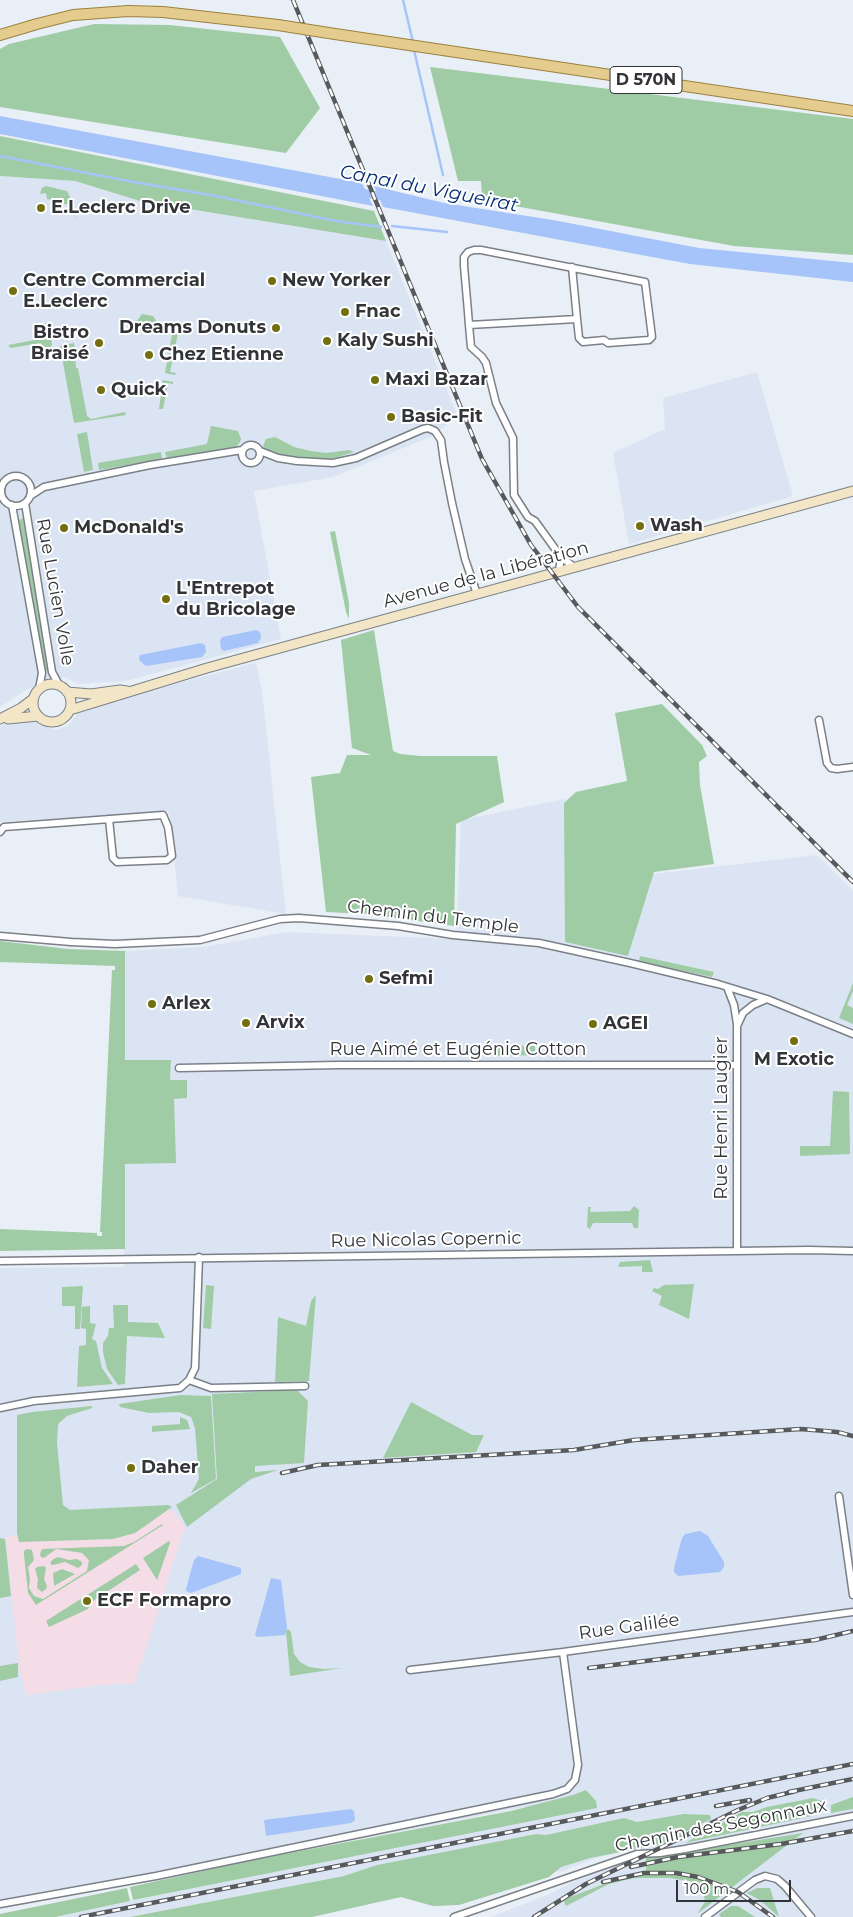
<!DOCTYPE html>
<html>
<head>
<meta charset="utf-8">
<style>
  body { margin:0 }
  #map { position:relative; width:853px; height:1917px; overflow:hidden; background:#e9eff6; font-family:Montserrat,sans-serif }
  canvas { display:block }
  .scale { position:absolute; left:676px; top:1880px; width:115px; height:22px; box-sizing:border-box; border:2px solid #323437; border-top:0; padding-left:6px; font-size:15px; line-height:18px; white-space:nowrap; color:#323437; -webkit-text-stroke:4px #fff; paint-order:stroke }
</style>
</head>
<body>
<div id="map">
<canvas width="853" height="1917"></canvas>
<div class="scale">100 m</div>
</div>
<script>
const ctx = document.querySelector('canvas').getContext('2d');
ctx.lineJoin = 'round';
function paint(path, color) { ctx.fillStyle = color; ctx.fill(path, 'evenodd'); }
const shape = rows => new Path2D(rows.map(r => 'M' + r).join(''));
function trace(path, color, width, dash) { ctx.strokeStyle = color; ctx.lineWidth = width; ctx.lineCap = dash ? 'butt' : 'round'; ctx.setLineDash(dash || []); ctx.stroke(path); }
function drawText(font, color, halo, rows, align = 'center') {
  ctx.font = font + ' Montserrat,sans-serif'; ctx.lineWidth = 4; ctx.setLineDash([]); ctx.textBaseline = 'middle'; ctx.strokeStyle = halo; ctx.fillStyle = color; for (const [text, x, y, turn = 0] of rows) {
    ctx.save(); ctx.translate(x, y); ctx.rotate((+turn || 0) * Math.PI / 180); ctx.textAlign = isNaN(turn) ? turn : align; if (halo) ctx.strokeText(text, 0, 0); ctx.fillText(text, 0, 0); ctx.restore();
  }
}
paint(shape([
  [0,176,75,181,140,201,386,241,457,415,435,435,333,477,254,491,281,639,126,681,78,684,65,677,28,689,0,707],
  [757,372,793,496,629,544,613,453,665,429,663,398],
  [256,663,262,691,286,914,178,896,169,811,0,822,0,726,7,723,32,720,55,730,68,726,77,714,131,695],
  [565,799,568,943,629,954,653,874,817,855,853,891,853,1917,491,1917,552,1893,636,1848,596,1858,558,1873,540,1834,536,1834,377,1865,344,1876,130,1917,55,1917,528,1816,565,1810,524,1807,0,1909,0,1268,124,1267,125,951,204,947,286,932,456,939,461,820]
]), '#dbe4f2');
paint(shape([
  [167,1509,174,1512,186,1529,183,1533,135,1683,101,1685,26,1695,19,1664,6,1538,8,1536,28,1535]
]), '#f5dde7');
paint(shape([
  [94,24,170,25,280,37,320,108,286,153,0,107,0,49,9,44],
  [430,67,853,119,853,255,734,246,482,200,481,181,458,181],
  [0,136,374,211,386,241,140,201,75,181,0,176],
  [46,186,67,191,73,203,76,222,73,208,69,205,47,199,46,193,40,194,42,188],
  [142,314,153,316,159,325,155,333,150,334,141,332,137,326,137,321],
  [48,323,52,345,47,352,46,347,42,347,41,343,11,348,8,345,40,339,38,325],
  [174,324,185,326,185,328,179,328,170,372,176,373,175,375,165,373],
  [74,343,76,368,78,368,87,416,91,419,125,412,126,415,74,423,60,346],
  [163,380,173,382,173,384,168,383,163,409,159,409],
  [211,426,238,431,241,439,240,442,236,447,227,449,167,459,165,452,207,444],
  [87,432,93,470,84,472,77,434],
  [275,437,294,447,311,451,326,453,349,450,354,452,335,458,319,459,276,455,266,451,263,446,266,439],
  [161,452,162,459,99,470,98,463],
  [23,518,50,670,45,671,19,520],
  [335,531,349,603,349,619,346,612,330,532],
  [374,630,393,751,400,754,420,756,497,756,504,802,456,824,454,926,367,914,326,912,311,777,340,773,347,755,371,755,352,748,341,640],
  [662,704,702,745,707,756,699,762,700,785,714,864,654,872,628,956,565,942,564,803,576,792,627,781,615,713],
  [0,941,68,949,125,951,125,1060,171,1060,170,1080,187,1080,187,1098,174,1099,176,1163,125,1164,125,1249,0,1251,0,1229,97,1233,97,1236,102,1236,102,1232,100,1232,112,970,115,970,115,966,0,962],
  [640,956,714,972,712,977,639,962],
  [853,983,853,991,847,1005,853,1008,853,1024,839,1018],
  [488,1046,535,1046,535,1055,488,1056],
  [833,1091,849,1092,850,1154,800,1156,800,1146,830,1146],
  [634,1206,639,1210,638,1228,634,1228,632,1223,593,1223,590,1229,587,1227,588,1207,591,1207,590,1212,630,1211],
  [650,1260,653,1272,642,1272,642,1266,618,1267,620,1262],
  [694,1284,689,1319,659,1305,662,1296,652,1291,654,1288,658,1289,664,1285],
  [206,1285,214,1286,211,1329,203,1328],
  [83,1286,80,1329,75,1329,75,1306,62,1306,62,1287],
  [316,1295,309,1381,275,1382,278,1317,306,1326,311,1301],
  [113,1305,128,1305,128,1322,158,1323,165,1338,127,1336,125,1384,118,1385,107,1369,103,1352,103,1343,108,1336,109,1328,114,1328],
  [90,1306,90,1323,96,1324,92,1339,96,1341,102,1368,113,1384,77,1387,79,1346,86,1345,86,1329,81,1328,82,1307],
  [297,1390,308,1401,304,1463,255,1466,255,1472,278,1470,251,1479,187,1527,176,1505,217,1479,212,1394],
  [181,1395,211,1396,216,1479,191,1493,199,1479,195,1428,191,1417,179,1412,149,1413,120,1407,119,1404],
  [411,1402,472,1435,484,1435,476,1452,383,1458],
  [92,1406,92,1408,67,1416,58,1424,57,1443,63,1505,70,1510,168,1505,172,1507,135,1533,113,1539,19,1542,17,1533,17,1415,32,1412],
  [180,1417,187,1420,190,1429,152,1432,152,1426,180,1424],
  [162,1524,163,1525,36,1605,28,1593,24,1555,24,1551,27,1549,32,1550,34,1560,28,1567,30,1579,29,1588,34,1596,43,1599,87,1571,89,1560,82,1553,56,1549,44,1558,41,1557,40,1554,42,1549,124,1546,134,1542],
  [0,1538,5,1539,11,1596,0,1598],
  [169,1541,170,1543,157,1580,143,1558],
  [58,1557,69,1560,77,1559,82,1562,82,1565,78,1568,65,1562,53,1565,50,1564,52,1560],
  [136,1564,140,1570,93,1601,88,1609,49,1627,46,1621],
  [44,1566,46,1568,44,1579,47,1586,46,1589,42,1592,37,1588,38,1579,35,1569,37,1567],
  [62,1569,75,1574,54,1586,53,1573],
  [288,1629,291,1632,294,1654,300,1662,309,1667,323,1669,342,1668,290,1676,286,1631],
  [18,1663,18,1677,0,1681,0,1666],
  [586,1790,596,1801,597,1808,133,1900,130,1887,253,1860,511,1811,573,1795],
  [853,1797,853,1809,831,1813,831,1805],
  [813,1798,822,1801,824,1811,812,1816,685,1843,742,1812,753,1812,767,1807],
  [684,1814,710,1815,711,1819,662,1844,590,1858,561,1867,549,1877,459,1905,433,1906,401,1897,312,1917,130,1917,344,1876,377,1865,536,1834,546,1835,624,1818,637,1822],
  [803,1833,697,1914,705,1902,703,1890,695,1882,669,1878,634,1878,609,1884,566,1906,563,1900,614,1880,646,1875,646,1858],
  [127,1888,130,1901,55,1917,0,1917,0,1914],
  [757,1888,770,1888,779,1917,761,1901,747,1893],
  [731,1906,738,1906,755,1917,721,1917,719,1914]
]), '#9fcca5');
paint(shape([
  [0,116,362,183,373,206,0,134],
  [374,186,444,203,553,220,699,248,853,263,853,282,690,264,383,207],
  [256,630,260,632,261,638,258,643,224,651,221,649,220,641,222,637],
  [201,643,205,645,206,652,202,657,146,666,139,660,140,655],
  [700,1531,708,1536,724,1562,724,1567,720,1572,678,1576,674,1572,674,1568,682,1538,685,1534],
  [198,1556,241,1568,241,1574,191,1593,186,1591,186,1589,194,1560],
  [271,1578,281,1580,287,1628,285,1635,257,1637,255,1635],
  [351,1809,354,1811,355,1820,351,1823,266,1836,264,1820]
]), '#a6c4f9');
trace(shape([
  [403,0,413,42],
  [414,50,443,175],
  [0,156,128,181,216,196,336,221,381,227],
  [392,226,447,232]
]), '#a6c4f9', 2.5);
trace(shape([
  [358,192,386,197]
]), '#a6c4f9', 8);
const street = shape([
  [572,267,577,319],
  [469,325,577,319,579,338,583,342,604,340,608,343,649,340,652,337,645,282,481,250,474,250,468,252,464,257,464,266,468,312,469,325,471,347,482,357,486,363,496,403,513,438,514,495,528,517,535,521,561,557,559,571],
  '242 454a9 9 0 1 1 18 0a9 9 0 1 1-18 0Z',
  [260,451,278,458,297,461,333,463,356,458,423,429,428,428,435,431,441,440,444,462,452,503,465,559,477,594],
  '1 491a15 15 0 1 1 30 0a15 15 0 1 1-30 0Z',
  [30,496,44,487,150,465,242,450],
  [25,503,52,672,59,685],
  [12,505,42,673,39,689],
  [561,557,574,567],
  [819,720,827,763,831,768,837,769,853,767],
  [0,832,4,827,163,815,168,827,172,856,167,860,117,862,113,858,109,819],
  [0,936,71,942,115,944,200,940,280,919,299,918,398,926,453,935,539,943,630,963,718,984,767,999,853,1034],
  [727,987,734,1005,737,1024],
  [179,1068,339,1065,737,1065],
  [737,1251,737,1026,743,1013,753,1005,767,999],
  [0,1261,809,1250,853,1251],
  [189,1380,211,1388,305,1386],
  [0,1408,34,1401,180,1388,189,1380,195,1368,199,1257],
  [839,1496,853,1595],
  [410,1670,563,1652,853,1612],
  [0,1904,156,1876,553,1794,567,1789,575,1780,578,1765,563,1652],
  [454,1917,637,1854,660,1853,685,1849,853,1816],
  [705,1917,755,1880,765,1876,777,1879,785,1886,811,1917]
]);
const secondary = shape([
  '33 703a19 19 0 1 1 38 0a19 19 0 1 1-38 0Z',
  [67,692,91,694,120,690,127,691],
  [70,710,207,668,853,491],
  [0,719,21,708,33,699],
  [8,719,38,716]
]);
const primary = shape([
  [335,34,853,111],
  [0,35,37,24,73,15,128,11,163,12,278,25]
]);
trace(street, '#7b8087', 9);
trace(secondary, '#7b8087', 11);
trace(primary, '#9a813e', 12);
trace(street, '#fff', 6);
trace(secondary, '#f2e6c6', 9);
trace(primary, '#e4cc8e', 10);
const rail = shape([
  [293,0,482,459,531,545,578,607,853,882],
  [282,1473,318,1465,574,1450,634,1440,801,1429,837,1432,853,1436],
  [589,1668,815,1640,853,1631],
  [789,1792,853,1779],
  [716,1806,750,1800],
  [631,1867,678,1857,781,1844,853,1831],
  [603,1882,644,1873,676,1873,698,1877,738,1892,773,1917],
  [81,1917,853,1764],
  [534,1917,586,1884,738,1810,767,1798,796,1791]
]);
trace(rail, '#575a5d', 4.5);
trace(rail, '#fff', 2.5, [8]);
const primaryBridge = shape([
  [278,25,335,34]
]);
trace(primaryBridge, '#9a813e', 12, []);
trace(primaryBridge, '#e4cc8e', 10);
for (const [x, y, r, color] of [
  [41,208,5,"#736f10"],
  [272,281,5,"#736f10"],
  [13,291,5,"#736f10"],
  [345,312,5,"#736f10"],
  [276,328,5,"#736f10"],
  [327,341,5,"#736f10"],
  [99,343,5,"#736f10"],
  [149,355,5,"#736f10"],
  [375,380,5,"#736f10"],
  [101,390,5,"#736f10"],
  [391,417,5,"#736f10"],
  [640,526,5,"#736f10"],
  [64,528,5,"#736f10"],
  [166,599,5,"#736f10"],
  [369,979,5,"#736f10"],
  [152,1004,5,"#736f10"],
  [246,1023,5,"#736f10"],
  [593,1024,5,"#736f10"],
  [794,1041,5,"#736f10"],
  [131,1468,5,"#736f10"],
  [87,1601,5,"#736f10"]
]) { const dot = new Path2D(); dot.arc(x, y, r, 0, 2 * Math.PI); ctx.fillStyle = color; ctx.fill(dot); trace(dot, '#fff', 2); }
for (const [x, y, w] of [
  [646,80,72]
]) { const box = new Path2D(); box.roundRect(x - w / 2, y - 13.5, w, 27, 4); ctx.fillStyle = '#fff'; ctx.fill(box); trace(box, '#323437', 1); }
drawText('bold 16px', '#323437', null, [
  ["D 570N",646,80]
]);
drawText('bold 18px', '#323437', '#fff', [
  ["E.Leclerc Drive",51,208],
  ["Centre Commercial",23,281],
  ["E.Leclerc",23,302],
  ["New Yorker",282,281],
  ["Fnac",355,312],
  ["Dreams Donuts",266,328,"right"],
  ["Bistro",89,333,"right"],
  ["Braisé",89,354,"right"],
  ["Kaly Sushi",337,341],
  ["Chez Etienne",159,355],
  ["Maxi Bazar",385,380],
  ["Quick",111,390],
  ["Basic-Fit",401,417],
  ["Wash",650,526],
  ["McDonald's",74,528],
  ["L'Entrepot",176,589],
  ["du Bricolage",176,610],
  ["Sefmi",379,979],
  ["Arlex",162,1004],
  ["Arvix",256,1023],
  ["AGEI",603,1024],
  ["M Exotic",794,1060,"center"],
  ["Daher",141,1468],
  ["ECF Formapro",97,1601]
], 'left');
drawText('18px', '#323437', '#fff', [
  ["Avenue de la Libération",486,575,-15],
  ["Rue Lucien Volle",55,592,80],
  ["Chemin du Temple",433,917,7],
  ["Rue Aimé et Eugénie Cotton",458,1050],
  ["Rue Henri Laugier",722,1118,-90],
  ["Rue Nicolas Copernic",426,1240,-1],
  ["Rue Galilée",629,1627,-8],
  ["Chemin des Segonnaux",721,1826,-11]
]);
drawText('italic 19px', '#062d76', '#fff', [
  ["Canal du Vigueirat",429,189,11]
]);
</script>
</body>
</html>
